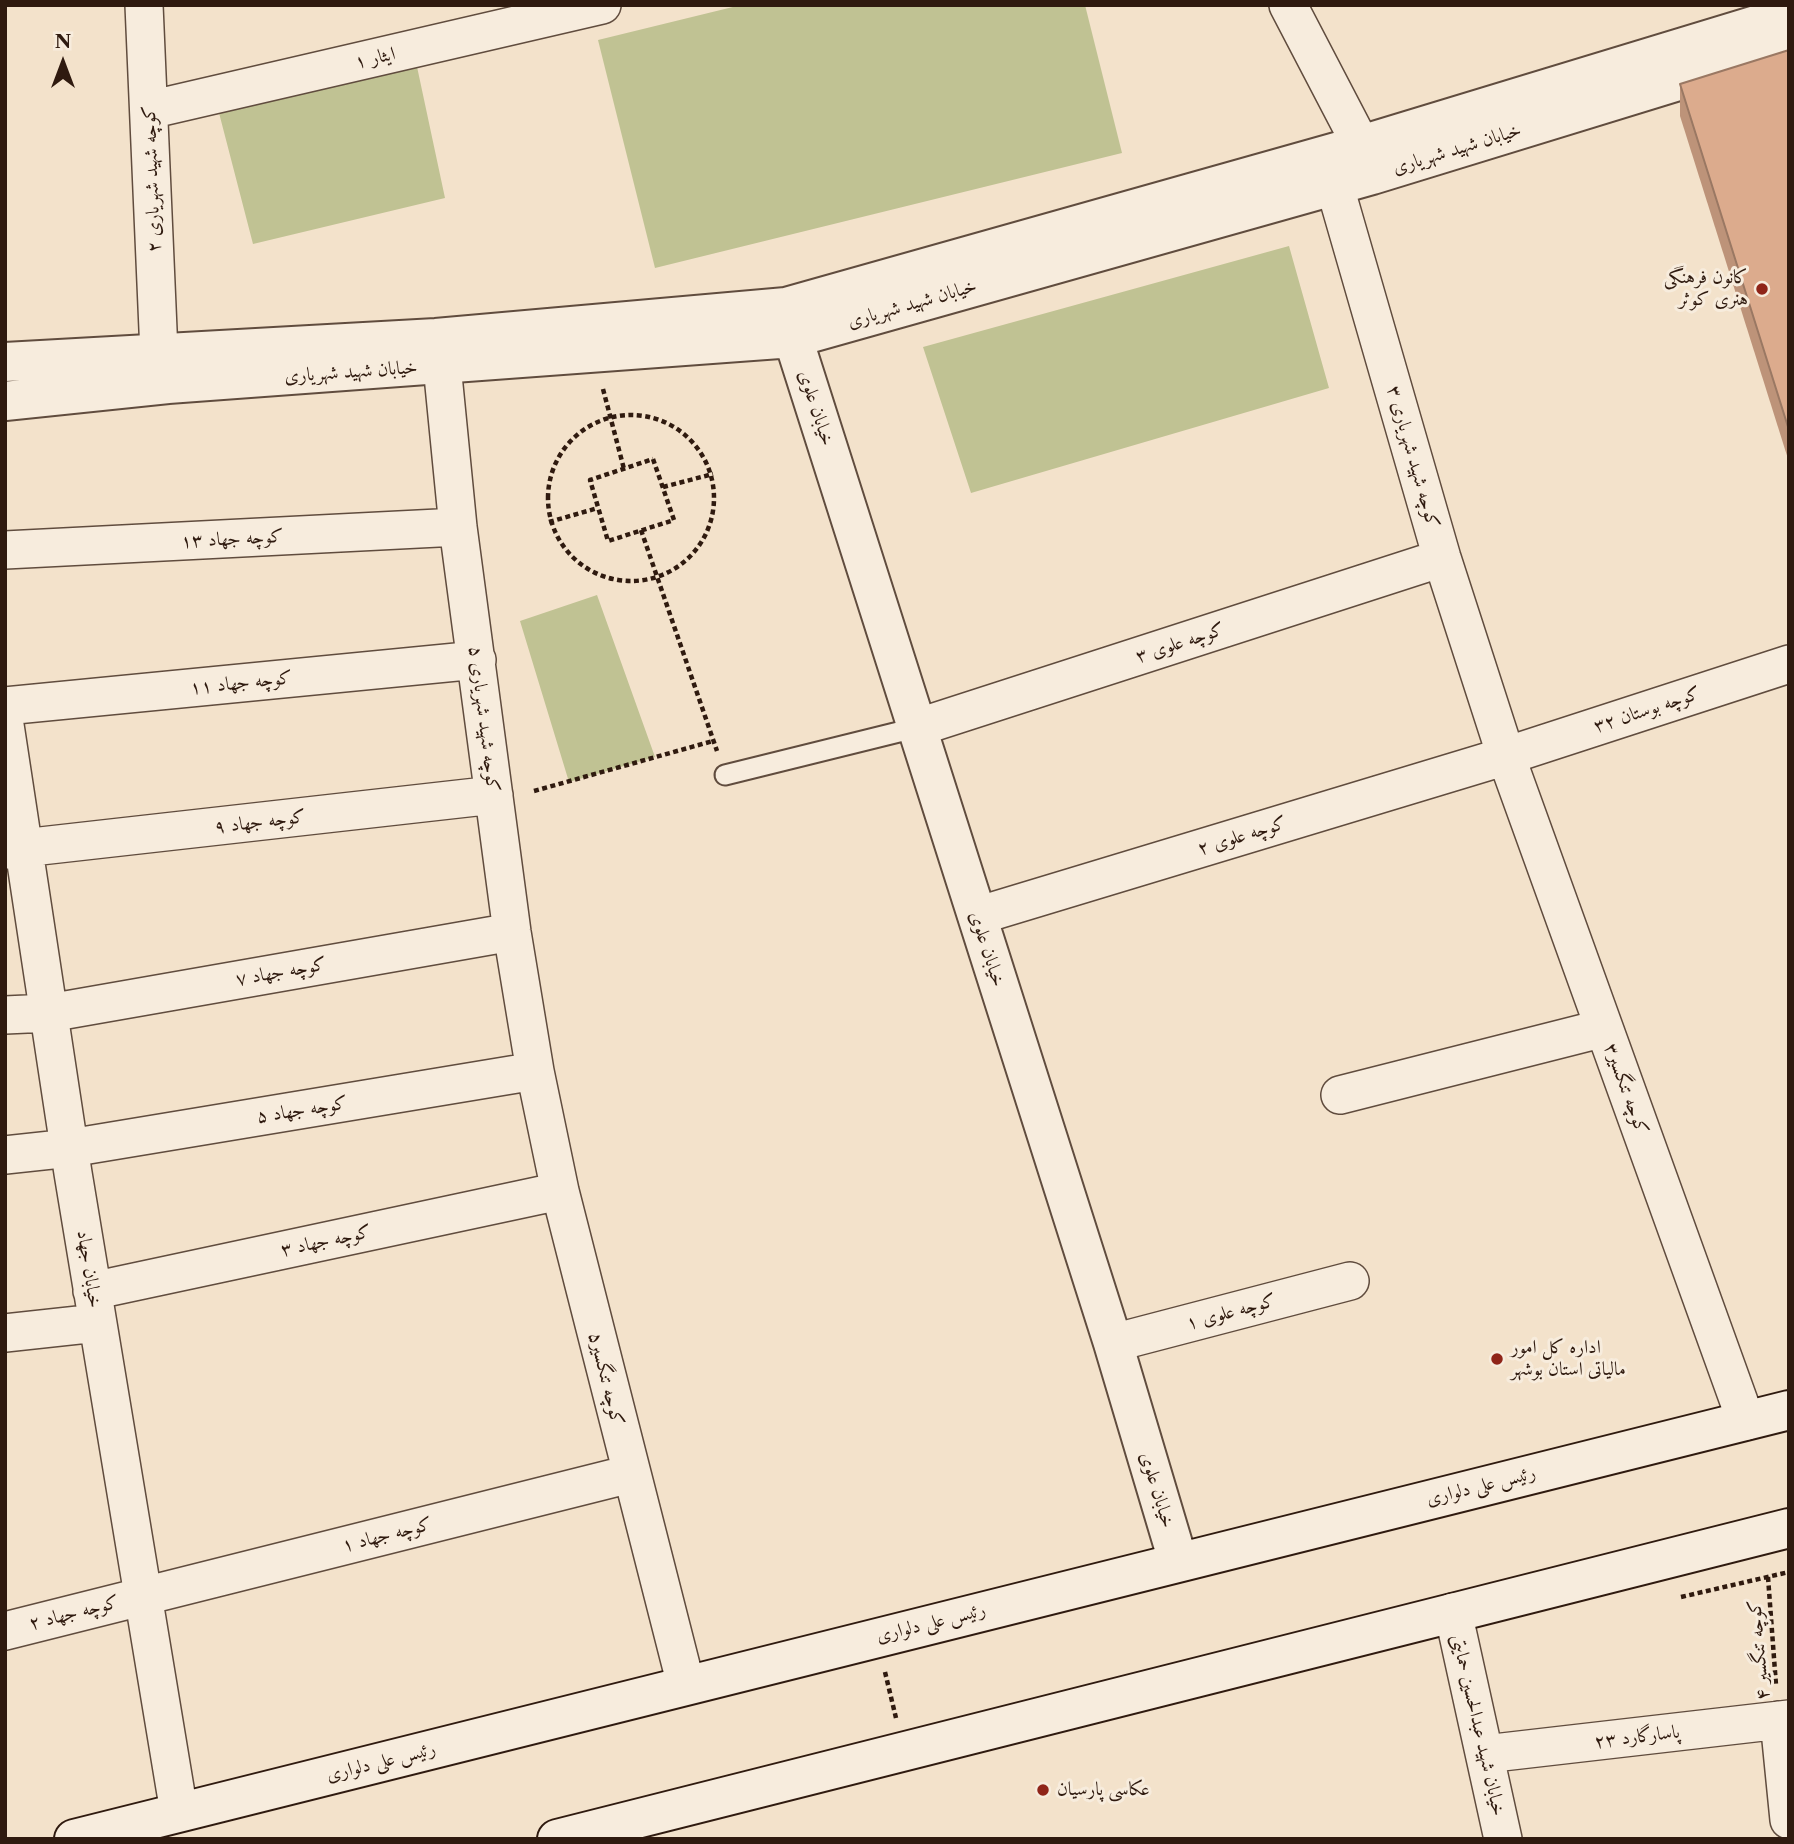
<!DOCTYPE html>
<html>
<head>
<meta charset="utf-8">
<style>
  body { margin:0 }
  #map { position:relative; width:1794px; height:1844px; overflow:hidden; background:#f3e2cb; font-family:"Libre Caslon Text",serif }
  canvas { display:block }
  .frame { position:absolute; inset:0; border:7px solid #2f1a0f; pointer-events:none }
  .north { position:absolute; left:28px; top:28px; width:70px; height:70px; -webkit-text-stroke:5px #f7ecdd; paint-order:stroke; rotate:0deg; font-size:19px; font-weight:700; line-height:28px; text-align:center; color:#2f1a0f }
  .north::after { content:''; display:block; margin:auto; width:24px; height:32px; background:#2f1a0f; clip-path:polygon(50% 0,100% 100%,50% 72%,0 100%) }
</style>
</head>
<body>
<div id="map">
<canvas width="1794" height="1844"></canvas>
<div class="frame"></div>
<div class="north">N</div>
</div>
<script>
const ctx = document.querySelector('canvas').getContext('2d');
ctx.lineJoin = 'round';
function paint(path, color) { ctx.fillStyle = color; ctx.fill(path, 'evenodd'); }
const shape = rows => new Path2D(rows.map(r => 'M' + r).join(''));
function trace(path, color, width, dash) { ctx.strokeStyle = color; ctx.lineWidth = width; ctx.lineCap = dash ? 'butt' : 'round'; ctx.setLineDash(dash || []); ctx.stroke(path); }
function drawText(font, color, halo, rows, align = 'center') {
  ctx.font = font + ' "Libre Caslon Text",Amiri,serif'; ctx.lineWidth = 6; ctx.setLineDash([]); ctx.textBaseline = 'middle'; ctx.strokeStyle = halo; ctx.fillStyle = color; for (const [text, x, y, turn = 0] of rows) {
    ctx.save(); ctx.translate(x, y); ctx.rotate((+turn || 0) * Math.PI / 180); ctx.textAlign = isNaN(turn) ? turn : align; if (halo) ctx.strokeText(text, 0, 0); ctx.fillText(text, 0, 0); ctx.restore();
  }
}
paint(shape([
  [741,5,1085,5,1122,153,655,268,598,40],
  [416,62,445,198,253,244,218,109],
  [1289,246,1329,388,971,493,923,347],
  [597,595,655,757,569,782,520,621]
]), '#c0c293');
const service = shape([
  [725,775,919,727]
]);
const minor = shape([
  [144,5,159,353],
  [1288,5,1361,145,1371,174],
  [149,110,602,5],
  [1326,156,1442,558,1506,756,1746,1421],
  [442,365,458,527,512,932,535,1071,560,1191,686,1685],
  [5,550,458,527],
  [5,706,477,660],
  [5,725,73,1173,179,1812],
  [919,727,1442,558],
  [5,850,494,795],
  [977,916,1506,756,1789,664],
  [5,1015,49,1013,512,932],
  [1340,1095,1604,1028],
  [5,1155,70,1148,535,1071],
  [92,1291,560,1191],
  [5,1333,97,1323],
  [1113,1343,1350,1281],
  [1453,1612,1503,1839],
  [5,1631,630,1474],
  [1779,1720,1789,1820],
  [1485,1754,1789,1719]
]);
const tertiary = shape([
  [793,338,1113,1343,1178,1561],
  [5,362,436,338,786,307,1361,145,1789,15],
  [5,401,168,384,793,338,1372,175,1789,47]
]);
const secondary = shape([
  [74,1839,1789,1410],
  [557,1839,1789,1528]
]);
trace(service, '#604c3e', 23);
trace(minor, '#604c3e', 40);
trace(tertiary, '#604c3e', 42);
trace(secondary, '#2f1a0f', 42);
trace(shape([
  [603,389,624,469],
  '548 498a83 83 0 1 1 166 0a83 83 0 1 1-166 0Z',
  [653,459,674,520,608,541,590,480,653,459],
  [663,487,713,474],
  [549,522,598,508],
  [641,530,717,751],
  [534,791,713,741],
  [1768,1577,1776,1685],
  [1681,1597,1789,1572],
  [885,1672,896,1718]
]), '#2f1a0f', 4.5, [5, 3.5]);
trace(service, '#f7ecdd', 19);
trace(minor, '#f7ecdd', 37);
trace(tertiary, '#f7ecdd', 38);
trace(secondary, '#f7ecdd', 38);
paint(shape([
  [1789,50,1789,462,1680,116,1680,84]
]), '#bd9379');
const building = shape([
  [1789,50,1789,430,1680,84,1789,50]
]);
paint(building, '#dcab8d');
trace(building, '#9a7863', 2);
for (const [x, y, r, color] of [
  [1762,289,7,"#8f2418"],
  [1497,1359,7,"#8f2418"],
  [1043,1790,7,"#8f2418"]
]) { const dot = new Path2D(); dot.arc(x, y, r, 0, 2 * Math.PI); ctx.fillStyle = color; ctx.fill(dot); trace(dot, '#f7ecdd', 2.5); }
drawText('19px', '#2f1a0f', '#f7ecdd', [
  ["ایثار ۱",375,58,-13],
  ["خیابان شهید شهریاری",1457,149,-17],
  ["کوچه شهید شهریاری ۲",152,179,-92],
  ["خیابان شهید شهریاری",912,304,-16],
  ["خیابان شهید شهریاری",351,372,-4],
  ["خیابان علوی",816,408,72],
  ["کوچه شهید شهریاری ۳",1413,457,74],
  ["کوچه جهاد ۱۳",232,539,-3],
  ["کوچه علوی ۳",1180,643,-18],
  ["کوچه جهاد ۱۱",241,683,-6],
  ["کوچه بوستان ۳۲",1647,710,-18],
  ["کوچه شهید شهریاری ۵",484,719,83],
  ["کوچه جهاد ۹",260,822,-7],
  ["کوچه علوی ۲",1242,836,-17],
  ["خیابان علوی",987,949,72],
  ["کوچه جهاد ۷",281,972,-10],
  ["کوچه تنگسیر۳",1626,1089,70],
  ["کوچه جهاد ۵",302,1110,-9],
  ["کوچه جهاد ۳",326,1241,-12],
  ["خیابان جهاد",89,1269,81],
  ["کوچه علوی ۱",1231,1312,-15],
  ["کوچه تنگسیر۵",606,1379,76],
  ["رئیس علی دلواری",1481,1486,-14],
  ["خیابان علوی",1157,1490,73],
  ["کوچه جهاد ۱",387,1535,-14],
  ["کوچه جهاد ۲",74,1613,-14],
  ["رئیس علی دلواری",931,1623,-14],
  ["کوچه تنگسیر ۴",1759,1650,-95],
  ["خیابان شهید عبدالحسین حمایتی",1478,1725,77],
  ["پاسارگارد ۲۳",1637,1737,-7],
  ["رئیس علی دلواری",381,1762,-14]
]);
drawText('19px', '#2f1a0f', '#f7ecdd', [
  ["کانون فرهنگی",1748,278,"right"],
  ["هنری کوثر",1748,300,"right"],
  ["اداره کل امور",1511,1348],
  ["مالیاتی استان بوشهر",1511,1370],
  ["عکاسی پارسیان",1057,1790]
], 'left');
</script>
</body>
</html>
